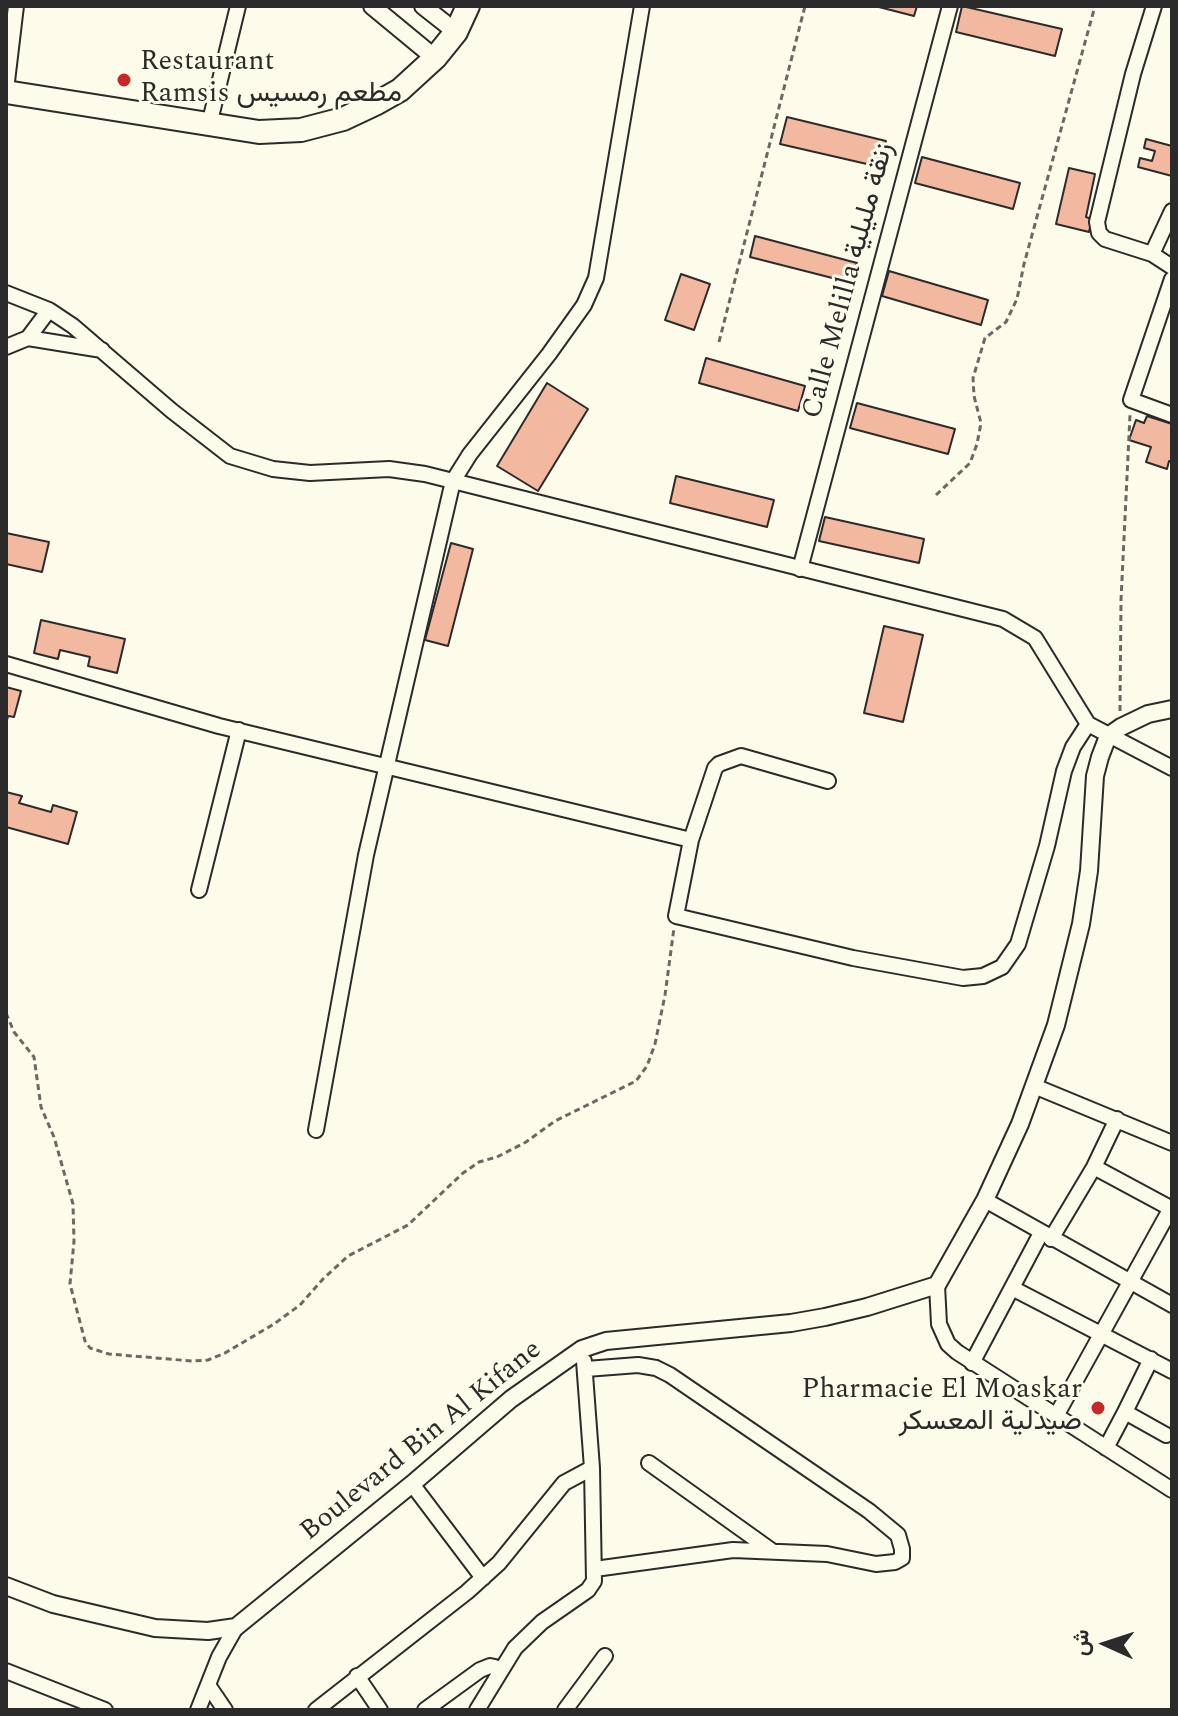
<!DOCTYPE html>
<html>
<head>
<meta charset="utf-8">
<style>
  body { margin:0 }
  #map { position:relative; width:1178px; height:1716px; overflow:hidden; background:#fdfbea; font-family:Spectral,Vazirmatn,serif }
  canvas { display:block }
  .frame { position:absolute; inset:0; border:8px solid #2b2b2b; pointer-events:none }
  .north { position:absolute; left:1066px; top:1604px; width:80px; height:80px; -webkit-text-stroke:6px #fdfbea; paint-order:stroke; rotate:273deg; font-size:22px; font-weight:700; line-height:32px; text-align:center; color:#2b2b2b }
  .north::after { content:''; display:block; margin:auto; width:28px; height:36px; background:#2b2b2b; clip-path:polygon(50% 0,100% 100%,50% 72%,0 100%) }
</style>
</head>
<body>
<div id="map">
<canvas width="1178" height="1716"></canvas>
<div class="frame"></div>
<div class="north">ش</div>
</div>
<script>
const ctx = document.querySelector('canvas').getContext('2d');
ctx.lineJoin = 'round';
function paint(path, color) { ctx.fillStyle = color; ctx.fill(path, 'evenodd'); }
const shape = rows => new Path2D(rows.map(r => 'M' + r).join(''));
function trace(path, color, width, dash) { ctx.strokeStyle = color; ctx.lineWidth = width; ctx.lineCap = dash ? 'butt' : 'round'; ctx.setLineDash(dash || []); ctx.stroke(path); }
function drawText(font, color, halo, rows, align = 'center') {
  ctx.font = font + ' Spectral,Vazirmatn,serif'; ctx.lineWidth = 6; ctx.setLineDash([]); ctx.textBaseline = 'middle'; ctx.strokeStyle = halo; ctx.fillStyle = color; for (const [text, x, y, turn = 0] of rows) {
    ctx.save(); ctx.translate(x, y); ctx.rotate((+turn || 0) * Math.PI / 180); ctx.textAlign = isNaN(turn) ? turn : align; if (halo) ctx.strokeText(text, 0, 0); ctx.fillText(text, 0, 0); ctx.restore();
  }
}
const building = shape([
  [875,6,917,6,914,16,875,6],
  [962,6,1062,29,1055,56,956,32,962,6],
  [787,117,886,141,880,167,780,144,787,117],
  [1146,139,1172,146,1172,176,1138,167,1140,158,1152,161,1155,151,1144,148,1146,139],
  [922,157,1020,183,1013,209,915,183,922,157],
  [1069,168,1095,174,1086,217,1092,219,1089,232,1056,224,1069,168],
  [755,236,857,263,852,283,750,257,755,236],
  [889,271,988,300,981,325,882,296,889,271],
  [681,274,710,284,694,330,665,320,681,274],
  [706,358,805,386,798,411,699,383,706,358],
  [547,383,588,409,538,491,497,466,547,383],
  [857,403,955,429,948,454,850,428,857,403],
  [1147,416,1172,424,1172,462,1169,461,1167,469,1146,462,1151,447,1129,440,1136,420,1144,423,1147,416],
  [676,476,774,500,767,527,670,503,676,476],
  [825,517,924,539,919,563,819,541,825,517],
  [6,533,49,542,42,572,6,564,6,533],
  [451,543,473,549,448,646,425,640,451,543],
  [41,620,125,639,117,673,88,666,90,657,60,650,58,659,34,653,41,620],
  [884,626,923,635,903,722,864,713,884,626],
  [6,687,21,691,14,717,8,716,6,724,6,687],
  [6,792,22,796,19,803,51,812,53,805,77,812,68,844,6,827,6,792]
]);
paint(building, '#f2b8a0');
trace(building, '#2b2b2b', 2);
const minor = shape([
  [1154,6,1133,74,1097,222,1099,233,1105,239,1152,254,1172,267],
  [6,90,16,6],
  [209,125,238,6],
  [1152,254,1172,211],
  [1172,279,1131,400,1172,415],
  [6,293,49,310,73,326,172,411,230,456,273,469,310,473,389,469,425,474,1003,619,1035,638,1088,724],
  [28,338,49,310],
  [6,347,28,338,102,350],
  [800,569,950,6],
  [6,664,219,726,691,840],
  [828,781,741,756,719,764,715,768,691,840,676,916,853,958,963,978,983,976,1002,967,1018,944,1047,846,1064,771,1073,747,1088,724,1172,768],
  [199,890,239,730],
  [1034,1086,1172,1143],
  [316,1130,366,855,453,481,470,454,549,354,584,305,596,278,642,6],
  [1094,1167,1172,1209],
  [985,1200,1172,1305],
  [1051,1239,1094,1167,1117,1119],
  [937,1285,939,1324,948,1344,957,1352,1172,1490],
  [1012,1288,1172,1371],
  [1151,1359,1125,1412,1166,1435],
  [972,1363,1041,1233],
  [586,1369,638,1365,656,1368,670,1375,869,1511,898,1535,902,1549,902,1558,895,1562,876,1564,827,1554,733,1550,595,1569],
  [1056,1416,1171,1208],
  [1106,1448,1125,1412],
  [649,1463,772,1551],
  [412,1484,483,1578],
  [6,1671,105,1710],
  [357,1676,380,1710],
  [208,1685,225,1710],
  [198,1710,219,1657,236,1627],
  [316,1710,467,1592,499,1563,564,1483,592,1468],
  [425,1710,480,1670,490,1666,495,1667,499,1673],
  [477,1710,515,1648,542,1622,588,1590,594,1581,592,1468,584,1361],
  [565,1710,605,1656]
]);
const tertiary = shape([
  [372,6,435,58],
  [423,6,456,32],
  [6,1586,53,1604,155,1628,208,1631,236,1627,412,1484,511,1399,582,1349,606,1341,791,1323,825,1317,867,1307,937,1285,985,1200,1020,1124,1056,1025,1081,924,1089,871,1095,776,1100,757,1108,736,1121,727,1148,714,1172,709]
]);
const primary = shape([
  [6,92,259,132,301,130,343,119,377,103,400,90,435,58,456,32,468,6]
]);
trace(minor, '#2b2b2b', 18);
trace(tertiary, '#2b2b2b', 20);
trace(primary, '#2b2b2b', 26);
trace(shape([
  [719,342,805,6],
  [936,495,970,463,977,444,981,423,974,396,973,378,985,338,1006,322,1017,299,1024,264,1095,6],
  [1120,711,1121,600,1130,415],
  [6,1013,14,1032,34,1057,41,1107,54,1137,73,1204,74,1241,70,1284,85,1341,90,1348,109,1354,192,1361,208,1360,225,1353,274,1324,300,1305,323,1279,348,1256,408,1225,463,1173,479,1162,497,1157,526,1142,555,1121,636,1081,647,1066,655,1044,665,995,674,928]
]), '#6a6964', 3, [6, 4]);
trace(minor, '#fdfbea', 14);
trace(tertiary, '#fdfbea', 16);
trace(primary, '#fdfbea', 22);
for (const [x, y, r, color] of [
  [124,80,8,"#c62828"],
  [1098,1408,8,"#c62828"]
]) { const dot = new Path2D(); dot.arc(x, y, r, 0, 2 * Math.PI); ctx.fillStyle = color; ctx.fill(dot); trace(dot, '#fdfbea', 3); }
drawText('28px', '#2b2b2b', '#fdfbea', [
  ["Restaurant",140,64],
  ["Ramsis مطعم رمسيس",140,96],
  ["Pharmacie El Moaskar",1082,1392,"right"],
  ["صيدلية المعسكر",1082,1424,"right"]
], 'left');
drawText('28px', '#2b2b2b', '#fdfbea', [
  ["Calle Melilla زنقة مليلية",850,281,-75],
  ["Boulevard Bin Al Kifane",422,1442,-39]
]);
</script>
</body>
</html>
